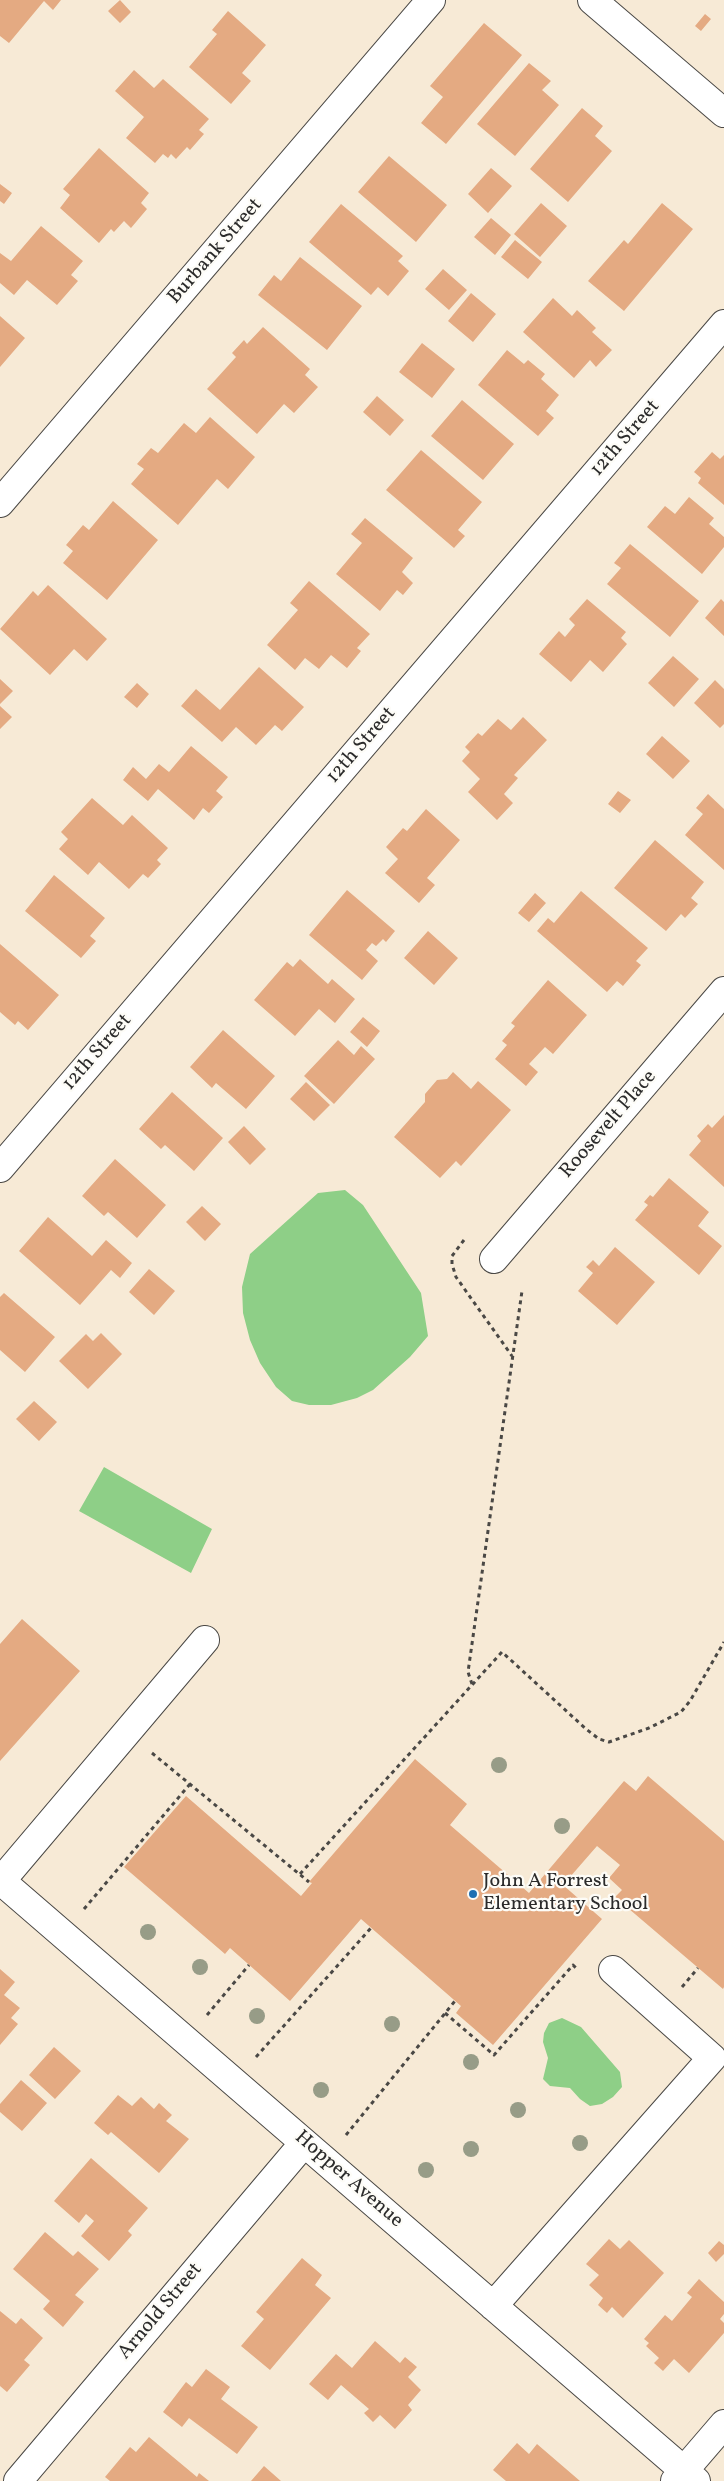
<!DOCTYPE html>
<html>
<head>
<meta charset="utf-8">
<style>
  body { margin:0 }
  canvas { display:block; background:#f7ead6 }
</style>
</head>
<body>
<canvas width="724" height="2481"></canvas>
<script>
const ctx = document.querySelector('canvas').getContext('2d');
ctx.lineJoin = 'round';
function paint(path, color) { ctx.fillStyle = color; ctx.fill(path, 'evenodd'); }
const shape = rows => new Path2D(rows.map(r => 'M' + r).join(''));
function trace(path, color, width, dash) { ctx.strokeStyle = color; ctx.lineWidth = width; ctx.lineCap = dash ? 'butt' : 'round'; ctx.setLineDash(dash || []); ctx.stroke(path); }
function drawText(font, color, halo, rows, align = 'center') {
  ctx.font = font + ' Vollkorn,serif'; ctx.lineWidth = 4.5; ctx.setLineDash([]); ctx.textBaseline = 'middle'; ctx.strokeStyle = halo; ctx.fillStyle = color; for (const [text, x, y, turn = 0] of rows) {
    ctx.save(); ctx.translate(x, y); ctx.rotate((+turn || 0) * Math.PI / 180); ctx.textAlign = isNaN(turn) ? turn : align; if (halo) ctx.strokeText(text, 0, 0); ctx.fillText(text, 0, 0); ctx.restore();
  }
}
paint(shape([
  [345,1190,363,1205,421,1293,428,1336,410,1357,373,1390,357,1398,331,1405,309,1405,292,1401,276,1387,260,1363,250,1340,243,1313,242,1287,250,1254,318,1193],
  [104,1467,212,1529,191,1573,79,1511],
  [562,2018,581,2027,620,2072,622,2087,613,2097,602,2104,590,2106,580,2099,570,2088,550,2086,543,2079,548,2058,543,2042,544,2033,549,2023]
]), '#8ecf87');
paint(shape([
  [0,0,61,0,53,10,44,1,9,43,0,36],
  [120,0,131,12,120,23,108,11],
  [228,11,266,45,242,73,251,81,231,104,189,67,217,34,212,30],
  [705,14,711,19,701,31,695,26],
  [484,23,522,55,446,144,421,123,443,97,430,86],
  [529,63,551,81,542,90,559,105,515,156,477,124],
  [134,70,154,88,163,79,209,119,199,130,204,134,190,150,187,147,176,159,171,154,168,158,163,154,155,163,126,138,144,117,115,91],
  [582,108,603,126,595,136,612,151,568,202,530,169],
  [99,148,149,193,141,203,147,209,131,228,124,221,114,232,111,229,99,243,60,208,70,195,63,189],
  [389,156,447,205,416,242,358,192],
  [491,168,512,186,488,213,468,194],
  [0,184,12,193,4,204,0,201],
  [541,203,567,226,540,257,514,234],
  [662,203,693,229,624,311,588,281,624,240,628,244],
  [341,204,403,256,398,261,409,271,388,296,378,287,371,295,309,242],
  [491,218,511,235,495,255,474,237],
  [41,226,83,261,71,275,78,281,57,305,27,280,14,295,0,283,0,253,11,261],
  [515,240,542,262,528,279,501,257],
  [300,257,362,306,327,350,258,295,274,275,281,281],
  [443,269,467,290,449,310,425,289],
  [471,293,496,314,473,342,448,321],
  [553,298,572,316,577,310,596,328,592,332,612,350,596,367,590,360,574,378,523,332],
  [0,316,25,338,0,367],
  [263,327,310,369,305,375,318,387,294,413,284,404,257,434,207,389,236,357,232,353,244,340,247,344],
  [422,343,455,369,432,398,399,372],
  [507,350,524,364,528,360,545,374,541,379,559,395,546,411,554,418,538,436,478,385],
  [377,396,404,420,390,436,363,412],
  [462,400,514,444,483,480,431,436],
  [210,417,255,457,228,489,217,479,178,525,131,484,144,469,137,464,151,448,158,453,184,423,196,433],
  [421,450,482,502,458,530,465,536,454,548,386,490],
  [712,452,720,459,724,455,724,505,698,483,701,478,694,472],
  [689,497,714,518,709,524,724,537,724,547,702,574,647,527,665,506,675,514],
  [113,501,158,540,107,600,63,563,73,551,66,545,83,525,89,530],
  [365,518,413,558,402,572,413,583,403,595,397,590,380,611,336,574,362,543,351,534],
  [630,544,699,601,670,637,607,584,621,568,614,563],
  [309,581,370,634,357,648,361,651,347,668,331,655,319,669,305,658,295,670,267,645,298,610,290,603],
  [48,585,107,639,87,661,74,649,50,675,0,629,33,591,38,596],
  [587,599,626,632,621,638,627,644,603,672,590,660,571,682,539,654,559,631,565,637,575,625,569,619],
  [721,599,724,602,724,636,705,618],
  [673,656,699,679,674,707,648,683],
  [259,667,304,707,282,731,275,725,256,745,236,727,222,742,181,706,196,689,220,710],
  [0,679,13,691,0,704],
  [715,680,724,689,724,724,720,728,694,703],
  [137,683,149,694,137,708,124,697],
  [0,706,12,717,0,729],
  [523,717,547,740,514,775,518,778,504,794,513,803,497,820,468,792,480,779,462,761,470,752,465,747,478,733,482,736,498,719,511,730],
  [662,736,690,761,673,779,646,754],
  [191,746,228,777,216,791,223,797,209,813,203,808,194,820,158,789,148,801,123,780,133,767,146,779,159,764,169,772],
  [618,791,631,800,620,813,608,804],
  [708,794,724,809,724,870,685,835,703,814,696,808],
  [92,798,123,825,132,815,168,848,157,860,161,864,148,878,143,874,129,889,99,862,88,875,59,849,68,839,61,832],
  [426,809,460,840,427,878,435,885,419,903,385,873,398,859,386,847,403,828,407,831],
  [655,840,704,882,691,898,698,904,685,918,681,914,666,931,614,888],
  [54,875,105,918,90,936,96,941,81,958,25,911],
  [347,890,395,931,386,942,383,939,376,946,372,943,366,950,378,961,362,980,309,935],
  [581,891,648,948,636,961,641,965,623,986,617,981,607,992,537,931,548,918,554,923],
  [535,893,546,903,529,922,518,913],
  [428,931,458,958,434,985,404,958],
  [0,944,59,995,28,1030,18,1021,15,1025,0,1012],
  [300,959,328,984,332,979,355,999,335,1023,319,1009,295,1036,254,1000,287,962,293,967],
  [548,980,587,1015,553,1054,545,1047,529,1064,538,1072,526,1086,495,1059,507,1045,502,1041,515,1026,511,1023],
  [363,1017,380,1031,367,1047,350,1032],
  [223,1030,275,1076,246,1109,216,1083,212,1088,190,1067],
  [338,1040,354,1055,361,1046,375,1059,334,1104,304,1076],
  [453,1072,471,1089,478,1081,511,1110,461,1166,456,1161,440,1178,394,1137,425,1102,425,1094,437,1080,447,1079],
  [306,1082,330,1105,314,1121,290,1099],
  [172,1092,223,1138,194,1171,165,1145,161,1149,139,1129],
  [724,1115,724,1187,689,1155,701,1141,697,1136,708,1124,712,1128],
  [244,1126,266,1149,250,1165,228,1142],
  [115,1159,166,1205,137,1238,108,1212,104,1216,82,1196],
  [669,1178,709,1212,698,1226,722,1246,699,1275,635,1220,648,1205,644,1202,650,1195,653,1197],
  [202,1206,221,1224,205,1241,186,1222],
  [48,1217,92,1256,106,1240,132,1263,120,1278,111,1270,80,1305,19,1251],
  [615,1247,655,1282,617,1325,578,1291,593,1273,586,1267,593,1260,599,1266],
  [149,1269,175,1291,154,1315,129,1292],
  [4,1293,55,1337,25,1372,0,1350,0,1297],
  [101,1333,122,1354,88,1389,59,1361,86,1334,93,1341],
  [34,1401,57,1422,39,1441,16,1419],
  [22,1619,80,1671,0,1761,0,1644],
  [415,1759,467,1804,450,1825,529,1893,624,1781,636,1791,648,1776,724,1841,724,1987,723,1989,615,1897,622,1890,609,1878,620,1865,597,1846,563,1885,602,1919,493,2045,456,2013,461,2006,361,1919,290,2001,230,1948,225,1954,124,1867,186,1796,301,1896,312,1883,309,1882],
  [0,1969,15,1982,4,1995,20,2008,11,2018,18,2024,0,2045],
  [54,2047,81,2071,55,2099,29,2075],
  [21,2080,47,2103,22,2131,0,2112,0,2104],
  [118,2095,132,2106,141,2097,154,2109,159,2103,172,2115,166,2121,189,2139,159,2173,111,2132,108,2135,94,2123],
  [91,2158,148,2208,128,2231,132,2235,109,2261,81,2236,94,2221,86,2214,79,2223,54,2201],
  [45,2232,73,2256,78,2251,99,2269,75,2295,84,2302,63,2327,43,2309,50,2301,13,2269],
  [609,2239,620,2249,629,2240,664,2273,623,2318,612,2307,607,2313,598,2305,603,2298,589,2285,599,2275,586,2264],
  [719,2241,724,2245,724,2254,716,2262,708,2253],
  [302,2258,322,2275,315,2285,331,2298,270,2370,241,2346,264,2319,256,2312],
  [699,2279,724,2302,724,2314,720,2319,724,2323,724,2333,689,2373,674,2359,663,2371,654,2363,659,2358,646,2346,649,2343,644,2339,665,2315,672,2321,692,2297,687,2293],
  [0,2311,16,2324,21,2318,43,2338,24,2360,30,2365,7,2392,0,2386],
  [375,2341,400,2363,405,2357,417,2367,408,2377,421,2390,408,2405,412,2410,395,2429,380,2415,373,2422,364,2413,369,2409,341,2385,328,2400,309,2384,336,2354,352,2368],
  [206,2369,230,2387,221,2399,258,2427,237,2454,189,2418,182,2427,163,2412,186,2382,192,2387],
  [149,2437,197,2477,199,2473,209,2481,110,2481,105,2477,130,2447,136,2452],
  [517,2443,529,2454,537,2444,580,2481,506,2481,493,2470],
  [264,2466,281,2481,251,2481]
]), '#e4aa82');
const minor = shape([
  [592,0,724,113],
  [0,503,431,0],
  [0,1168,724,324],
  [494,1259,724,991],
  [0,1880,696,2481],
  [1,1881,205,1640],
  [493,2306,712,2058,613,1970],
  [18,2481,304,2143],
  [675,2481,724,2424]
]);
trace(minor, '#4a4845', 30);
trace(shape([
  [464,1240,452,1256,452,1264,456,1277,512,1356],
  [472,1684,468,1672,522,1291],
  [152,1753,309,1882],
  [300,1874,502,1652,586,1729,599,1739,609,1742,649,1728,681,1712,690,1701,724,1642],
  [84,1909,190,1784],
  [682,1987,698,1968],
  [445,2013,494,2055,573,1965,578,1970],
  [207,2015,249,1965],
  [256,2057,371,1928],
  [346,2135,455,2001]
]), '#4a4845', 3, [4, 4]);
trace(minor, '#fff', 28);
ctx.fillStyle = '#979c87';
for (const [x, y] of [
  [499,1765],
  [562,1826],
  [148,1932],
  [200,1967],
  [257,2016],
  [392,2024],
  [471,2062],
  [321,2090],
  [518,2110],
  [580,2143],
  [471,2149],
  [426,2170]
]) { ctx.beginPath(); ctx.arc(x, y, 8, 0, 2 * Math.PI); ctx.fill(); }
for (const [x, y, r, color] of [
  [473,1894,5,"#1f6fb2"]
]) { const dot = new Path2D(); dot.arc(x, y, r, 0, 2 * Math.PI); ctx.fillStyle = color; ctx.fill(dot); trace(dot, '#fdfcf7', 2); }
drawText('20px', '#2b2b2b', '#fdfcf7', [
  ["Burbank Street",216,252,-49],
  ["12th Street",626,439,-49],
  ["12th Street",362,746,-49],
  ["12th Street",98,1053,-49],
  ["Roosevelt Place",609,1125,-49],
  ["Hopper Avenue",348,2180,41],
  ["Arnold Street",161,2312,-50]
]);
drawText('20px', '#2b2b2b', '#fdfcf7', [
  ["John A Forrest",483,1882],
  ["Elementary School",483,1905]
], 'left');
</script>
</body>
</html>
